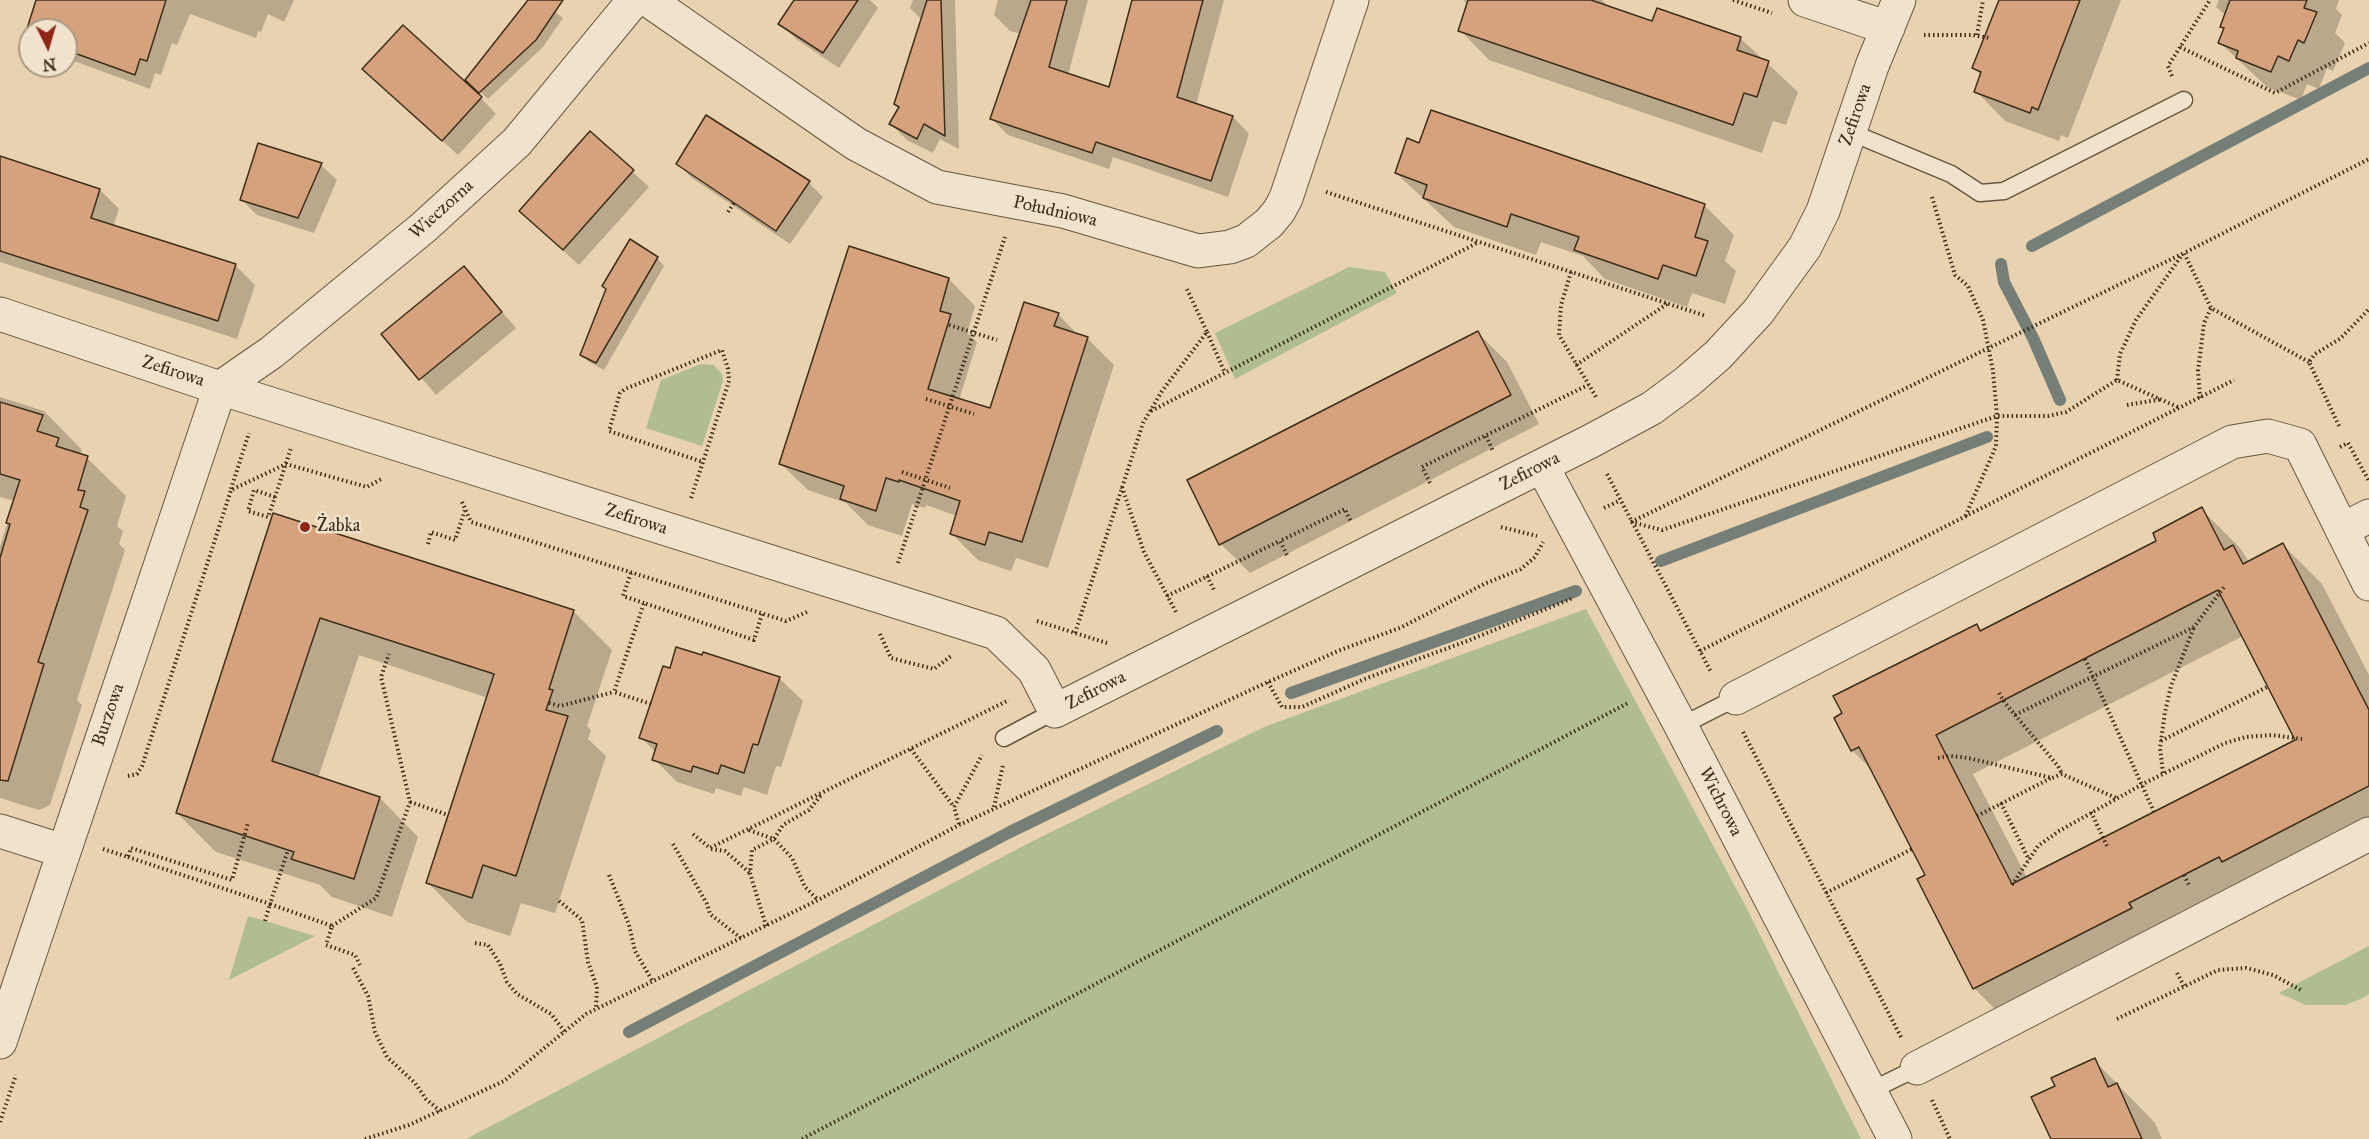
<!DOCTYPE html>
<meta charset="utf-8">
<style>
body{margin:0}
#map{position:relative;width:2369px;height:1139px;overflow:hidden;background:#e8d2b0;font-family:"IM FELL Great Primer",serif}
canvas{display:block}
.north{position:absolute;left:18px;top:18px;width:60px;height:60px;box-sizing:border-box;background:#f0e2cc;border:2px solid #a89a84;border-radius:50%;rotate:175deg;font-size:16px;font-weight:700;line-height:24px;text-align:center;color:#3d2e19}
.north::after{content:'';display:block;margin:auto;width:21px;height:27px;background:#8f2418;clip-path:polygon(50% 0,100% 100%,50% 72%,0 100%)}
</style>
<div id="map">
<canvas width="2369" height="1139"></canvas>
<div class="north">N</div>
</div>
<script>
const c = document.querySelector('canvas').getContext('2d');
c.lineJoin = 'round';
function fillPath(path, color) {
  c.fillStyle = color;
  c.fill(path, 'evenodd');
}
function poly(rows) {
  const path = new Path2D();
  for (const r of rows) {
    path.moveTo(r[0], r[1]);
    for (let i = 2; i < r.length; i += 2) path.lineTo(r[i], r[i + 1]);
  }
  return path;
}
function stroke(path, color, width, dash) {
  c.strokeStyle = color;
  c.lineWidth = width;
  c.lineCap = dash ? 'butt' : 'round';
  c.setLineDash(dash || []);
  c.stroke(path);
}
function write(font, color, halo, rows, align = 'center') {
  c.font = font + ' "IM FELL Great Primer",serif';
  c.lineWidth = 5;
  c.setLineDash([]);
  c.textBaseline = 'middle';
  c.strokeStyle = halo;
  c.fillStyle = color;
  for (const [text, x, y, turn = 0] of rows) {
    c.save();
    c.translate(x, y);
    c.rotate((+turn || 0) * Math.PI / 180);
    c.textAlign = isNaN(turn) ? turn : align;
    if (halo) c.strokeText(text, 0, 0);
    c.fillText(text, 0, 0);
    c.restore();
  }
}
fillPath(poly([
 [1349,267,1385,272,1397,293,1235,379,1215,333],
 [701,364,714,365,722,374,723,381,702,446,646,428,661,380],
 [1586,609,1746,907,1861,1139,466,1139,1029,843,1264,727],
 [248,916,265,921,315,936,229,980],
 [2369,946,2369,994,2363,998,2345,1005,2306,1005,2279,993]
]), '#b0bd90');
fillPath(poly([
 [39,0,294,0,284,22,268,14,261,32,258,31,256,38,190,14,177,45,172,43,161,75,155,73,150,89,66,58,66,30,30,30,30,38,27,34],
 [530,0,540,0,563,18,543,47,488,99,467,79],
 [796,0,870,0,878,8,839,68,796,39,780,23],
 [913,0,955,0,959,149,940,139,933,153,907,140,891,124,900,108,895,104,922,20,910,8],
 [998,0,1088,0,1068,75,1110,89,1134,0,1224,0,1196,105,1233,117,1249,134,1228,197,1113,157,1109,169,1008,135,992,119,1021,34,1010,31,994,15],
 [1463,0,1602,0,1610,8,1653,23,1740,38,1798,92,1786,125,1773,121,1762,153,1489,60,1460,30,1468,5],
 [2000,0,2121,0,2068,138,2061,135,2059,141,2005,121,1976,91,1982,76,1974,68],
 [2219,0,2339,0,2336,9,2342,15,2335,33,2345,43,2333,71,2327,68,2319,89,2307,84,2301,100,2267,87,2219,42,2225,29,2222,26,2226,16,2216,7],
 [380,84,481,98,496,114,458,155],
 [1432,112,1705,206,1734,235,1725,261,1736,271,1725,304,1692,293,1687,307,1605,279,1583,256,1541,242,1536,255,1454,227,1396,173,1420,145],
 [590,133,649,187,579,265,536,226],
 [0,158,100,190,119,209,113,227,236,266,255,285,237,339,0,262],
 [678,164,809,183,823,197,790,244,692,178],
 [321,165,337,180,314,233,257,215,241,199],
 [657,258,664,266,604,370,589,362,581,355],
 [464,268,516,328,436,395,384,334],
 [949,279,975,306,967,333,977,342,959,400,991,410,1058,314,1079,336,1087,338,1114,365,1048,568,1016,558,1011,571,978,560,951,533,957,516,926,505,925,508,912,504,902,536,868,525,846,503,808,490,781,464],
 [1478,333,1507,362,1539,424,1250,573,1221,544],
 [0,397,44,411,82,450,80,455,87,458,126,496,117,526,123,531,119,544,125,550,77,700,82,705,50,805,39,810,0,798,0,547,14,501,0,497],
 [2201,509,2240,548,2249,562,2283,545,2322,584,2369,675,2369,844,2013,1027,1975,989,1919,880,1927,876,1874,772,1852,750,1977,626,1982,632,2158,541],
 [2243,636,2297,740,2027,878,1973,774],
 [274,515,574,612,612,650,587,726,591,730,588,739,606,756,555,913,521,903,510,936,467,922,428,883,488,698,359,655,318,778,380,798,418,837,392,917,332,897,320,885,216,852,177,813],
 [704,654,780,679,803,701,781,767,776,766,767,795,744,787,741,796,716,788,714,794,677,782,654,759,656,752,641,738,671,670,703,657],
 [2094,1060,2155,1123,2162,1139,2052,1139,2057,1087]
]), '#0003');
stroke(poly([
 [2032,246,2369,68],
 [2001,264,2004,282,2033,338,2060,400],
 [1661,561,1987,437],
 [1291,693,1576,591],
 [629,1032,1010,832,1217,731]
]), '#757f77', 12);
const building = poly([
 [36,0,166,0,147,61,140,59,135,75,66,50,66,30,30,30,30,37,25,35,36,0],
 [528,0,563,0,536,40,479,93,465,80,528,0],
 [794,0,858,0,823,53,778,24,794,0],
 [927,0,941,0,945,136,924,124,917,139,889,124,899,107,894,104,927,0],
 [1031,0,1067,0,1049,67,1109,87,1132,0,1203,0,1177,97,1233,116,1211,181,1096,142,1092,153,990,119,1031,0],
 [1468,0,1591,0,1652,21,1657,8,1741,37,1737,50,1769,61,1757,97,1744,93,1733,125,1458,31,1468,0],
 [1999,0,2080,0,2038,110,2032,107,2030,113,1974,92,1981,72,1972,68,1999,0],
 [2230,0,2307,0,2304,8,2317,12,2304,43,2298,40,2289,61,2278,56,2271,72,2236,58,2238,51,2218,43,2224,28,2220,27,2230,0],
 [403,25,482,97,442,141,362,69,403,25],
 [1431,110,1705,204,1695,237,1708,241,1696,276,1663,265,1658,279,1574,250,1579,237,1511,214,1507,227,1423,198,1427,185,1395,173,1407,138,1419,143,1431,110],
 [706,115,810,181,776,231,676,164,706,115],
 [590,131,634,170,563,250,519,211,590,131],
 [258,143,322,163,298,218,240,200,258,143],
 [0,156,100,189,91,218,236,264,218,321,0,251,0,156],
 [630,239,658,257,596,363,580,355,606,289,602,286,630,239],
 [849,246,949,278,940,311,951,314,928,389,990,408,1024,302,1059,313,1054,326,1088,337,1022,542,989,532,985,545,950,534,960,501,899,480,899,482,886,478,876,511,840,499,844,486,779,464,849,246],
 [464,266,502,312,419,380,381,334,464,266],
 [1478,331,1511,395,1219,545,1187,480,1478,331],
 [0,402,43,415,37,431,59,438,56,446,88,456,78,490,85,491,80,507,88,510,38,662,44,664,8,781,0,780,0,558,10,524,6,523,20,480,0,474,0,402],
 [2202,507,2224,550,2233,545,2243,564,2283,543,2369,710,2369,786,2222,862,2219,857,2129,903,2132,908,1973,989,1917,879,1925,875,1859,747,1851,751,1834,718,1842,713,1833,696,1977,624,1980,631,2072,584,2156,541,2153,533,2202,507],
 [2218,590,2295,740,2012,884,1936,735,2218,590],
 [273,513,574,610,549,689,553,690,546,710,568,716,516,876,483,865,472,898,426,883,494,674,320,618,272,761,380,797,354,879,291,859,294,852,176,813,273,513],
 [676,647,702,655,703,652,780,677,758,745,753,744,744,773,721,765,718,774,693,766,691,772,652,760,657,744,639,738,663,666,670,668,676,647],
 [2095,1058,2108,1087,2117,1083,2142,1139,2051,1139,2031,1097,2055,1086,2051,1078,2095,1058]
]);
fillPath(building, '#d5a27d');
stroke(building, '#3d2e19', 1.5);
const lane = poly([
 [1850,132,1951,174,1980,193,2004,191,2184,100],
 [1681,726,1736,698],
 [1004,738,1055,711],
 [1870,1091,1917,1068]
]);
const street = poly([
 [648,0,856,144,937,187,1063,211,1198,251,1230,247,1246,241,1269,223,1279,211,1286,198,1352,0],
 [1805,0,1888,28],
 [0,314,220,388,996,633,1034,670,1055,711,1591,441,1652,408,1687,382,1718,355,1758,312,1805,247,1823,211,1872,66,1899,0],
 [220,388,272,352,424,227,517,142,634,0],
 [1542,466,1681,726,1895,1139],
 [2342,530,2369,516],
 [1736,698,2232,442,2268,436,2300,445,2369,584],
 [0,831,63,851],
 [0,1042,220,388],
 [1917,1068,2369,834]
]);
stroke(lane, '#68573f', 19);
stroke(street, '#68573f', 35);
stroke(poly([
 [1733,0,1772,13],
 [1924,35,1973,35,1989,38],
 [1977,35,1983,0],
 [2180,47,2275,93,2369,43],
 [2172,76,2168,66,2210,0],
 [1326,192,1706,316],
 [1932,197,1955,275,1968,286,1983,320,1993,371,1997,416,1996,446,1965,517],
 [728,212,734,203],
 [1571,272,1561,305,1559,335,1596,397],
 [949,325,997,340],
 [1207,332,1225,373],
 [2309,362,2211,308,2184,253,2369,159],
 [1576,365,1667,304],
 [2117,380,2120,354,2136,320,2182,255],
 [2200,398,2198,371,2204,323,2211,308],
 [926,399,974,414],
 [2127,405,2162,399],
 [1151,411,1477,243],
 [2339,426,2309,362,2315,354,2341,338,2369,309],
 [1486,436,1493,451],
 [2340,447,2348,443,2369,481],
 [902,472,950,488],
 [1607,474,1711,672],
 [1430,483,1422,467,1588,385],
 [1122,487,1144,552,1176,612],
 [231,489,249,433],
 [275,497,254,490,248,511,268,517,275,497,291,448],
 [691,498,703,462,729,381,728,369,722,350,625,389,620,393,609,431,703,462],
 [462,502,471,522,786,621,807,612],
 [1604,508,1619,501],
 [1631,522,2184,253],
 [1631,522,1662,530,1997,416,2048,416,2066,412,2117,380,2180,408],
 [1501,527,1537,536],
 [428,544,431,532,455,540,465,510],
 [1287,555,1280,541,1345,509,1351,522],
 [898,563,1005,237],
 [631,573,623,596,644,603],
 [1207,576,1215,592],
 [1167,596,1280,541],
 [1037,621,1107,643],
 [1075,633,1143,423,1162,391,1207,332,1186,287],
 [880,634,891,658,934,669,951,656],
 [1700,651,2234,380],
 [2085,659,2154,812],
 [1268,682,1282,707,1302,707,1367,678,1467,641,1573,598],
 [1999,693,2005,703,2058,766,2062,774],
 [549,703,560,706,614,692],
 [651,704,614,692,644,603,754,640,762,614],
 [2015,715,2194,627,2224,587],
 [1743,732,1901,1037],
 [2161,741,2267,687],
 [911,749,954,807],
 [1938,758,1951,756,1968,758,2052,778,2062,774,2116,798],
 [2163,773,2160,748,2165,712,2171,686,2194,627],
 [128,776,137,774,142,766,231,490,286,464,367,487,383,478],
 [410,802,448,815],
 [2001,803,2029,860],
 [994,807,1003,765],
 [2091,812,2107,846],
 [1977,816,2051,778],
 [959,824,954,807,982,755],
 [749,830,774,839,792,858,805,887,818,900],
 [693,834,710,848,1009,700],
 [673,844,707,904,710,914,741,938],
 [103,849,128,857,131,848,232,880,248,823],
 [711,849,725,851,750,873],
 [128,857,270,904,288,850],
 [609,875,629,925,635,951,653,982],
 [2184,875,2189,885],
 [2012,885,2038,846,2059,831,2141,785,2225,743,2246,737,2272,735,2302,739],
 [1826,893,1912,849],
 [559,901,582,920,588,962,597,987,596,1009],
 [265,921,270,904,332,926,326,945,355,955,360,965],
 [332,926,376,898,410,802,381,677,389,654],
 [766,926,750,873,752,850,774,839,783,825,809,810,822,794],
 [475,943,488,945,500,964,507,982,517,994,551,1014,565,1032],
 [353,968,368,996,375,1032,387,1057,415,1083,426,1099,440,1111],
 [2177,973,2184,986],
 [2117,1019,2218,970,2246,968,2273,975,2301,990],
 [1932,1100,1950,1139],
 [0,1122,16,1075],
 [365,1139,409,1125,504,1081,586,1014,818,900,959,825,1268,682,1338,651,1402,627,1484,584,1521,569,1535,557,1543,542],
 [802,1139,1628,703]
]), '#3d2e19', 4, [1.5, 3]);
stroke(lane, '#f0e2cc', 16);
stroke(street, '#f0e2cc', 33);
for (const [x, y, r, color] of [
 [305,527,6,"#8f2418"]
]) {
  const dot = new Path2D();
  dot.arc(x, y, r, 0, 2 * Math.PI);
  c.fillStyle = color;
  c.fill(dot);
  stroke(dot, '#f0e2cc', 2);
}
write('18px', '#3d2e19', '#f0e2cc', [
 ["Zefirowa",1856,115,-71],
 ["Wieczorna",442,210,-42],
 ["Południowa",1055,212,13],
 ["Zefirowa",173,372,18],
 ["Zefirowa",1530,472,-27],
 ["Zefirowa",636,520,18],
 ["Zefirowa",1096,691,-27],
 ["Burzowa",109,715,-71],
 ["Wichrowa",1720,802,63]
]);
write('18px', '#3d2e19', '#f0e2cc', [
 ["Żabka",317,527]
], 'left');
</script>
